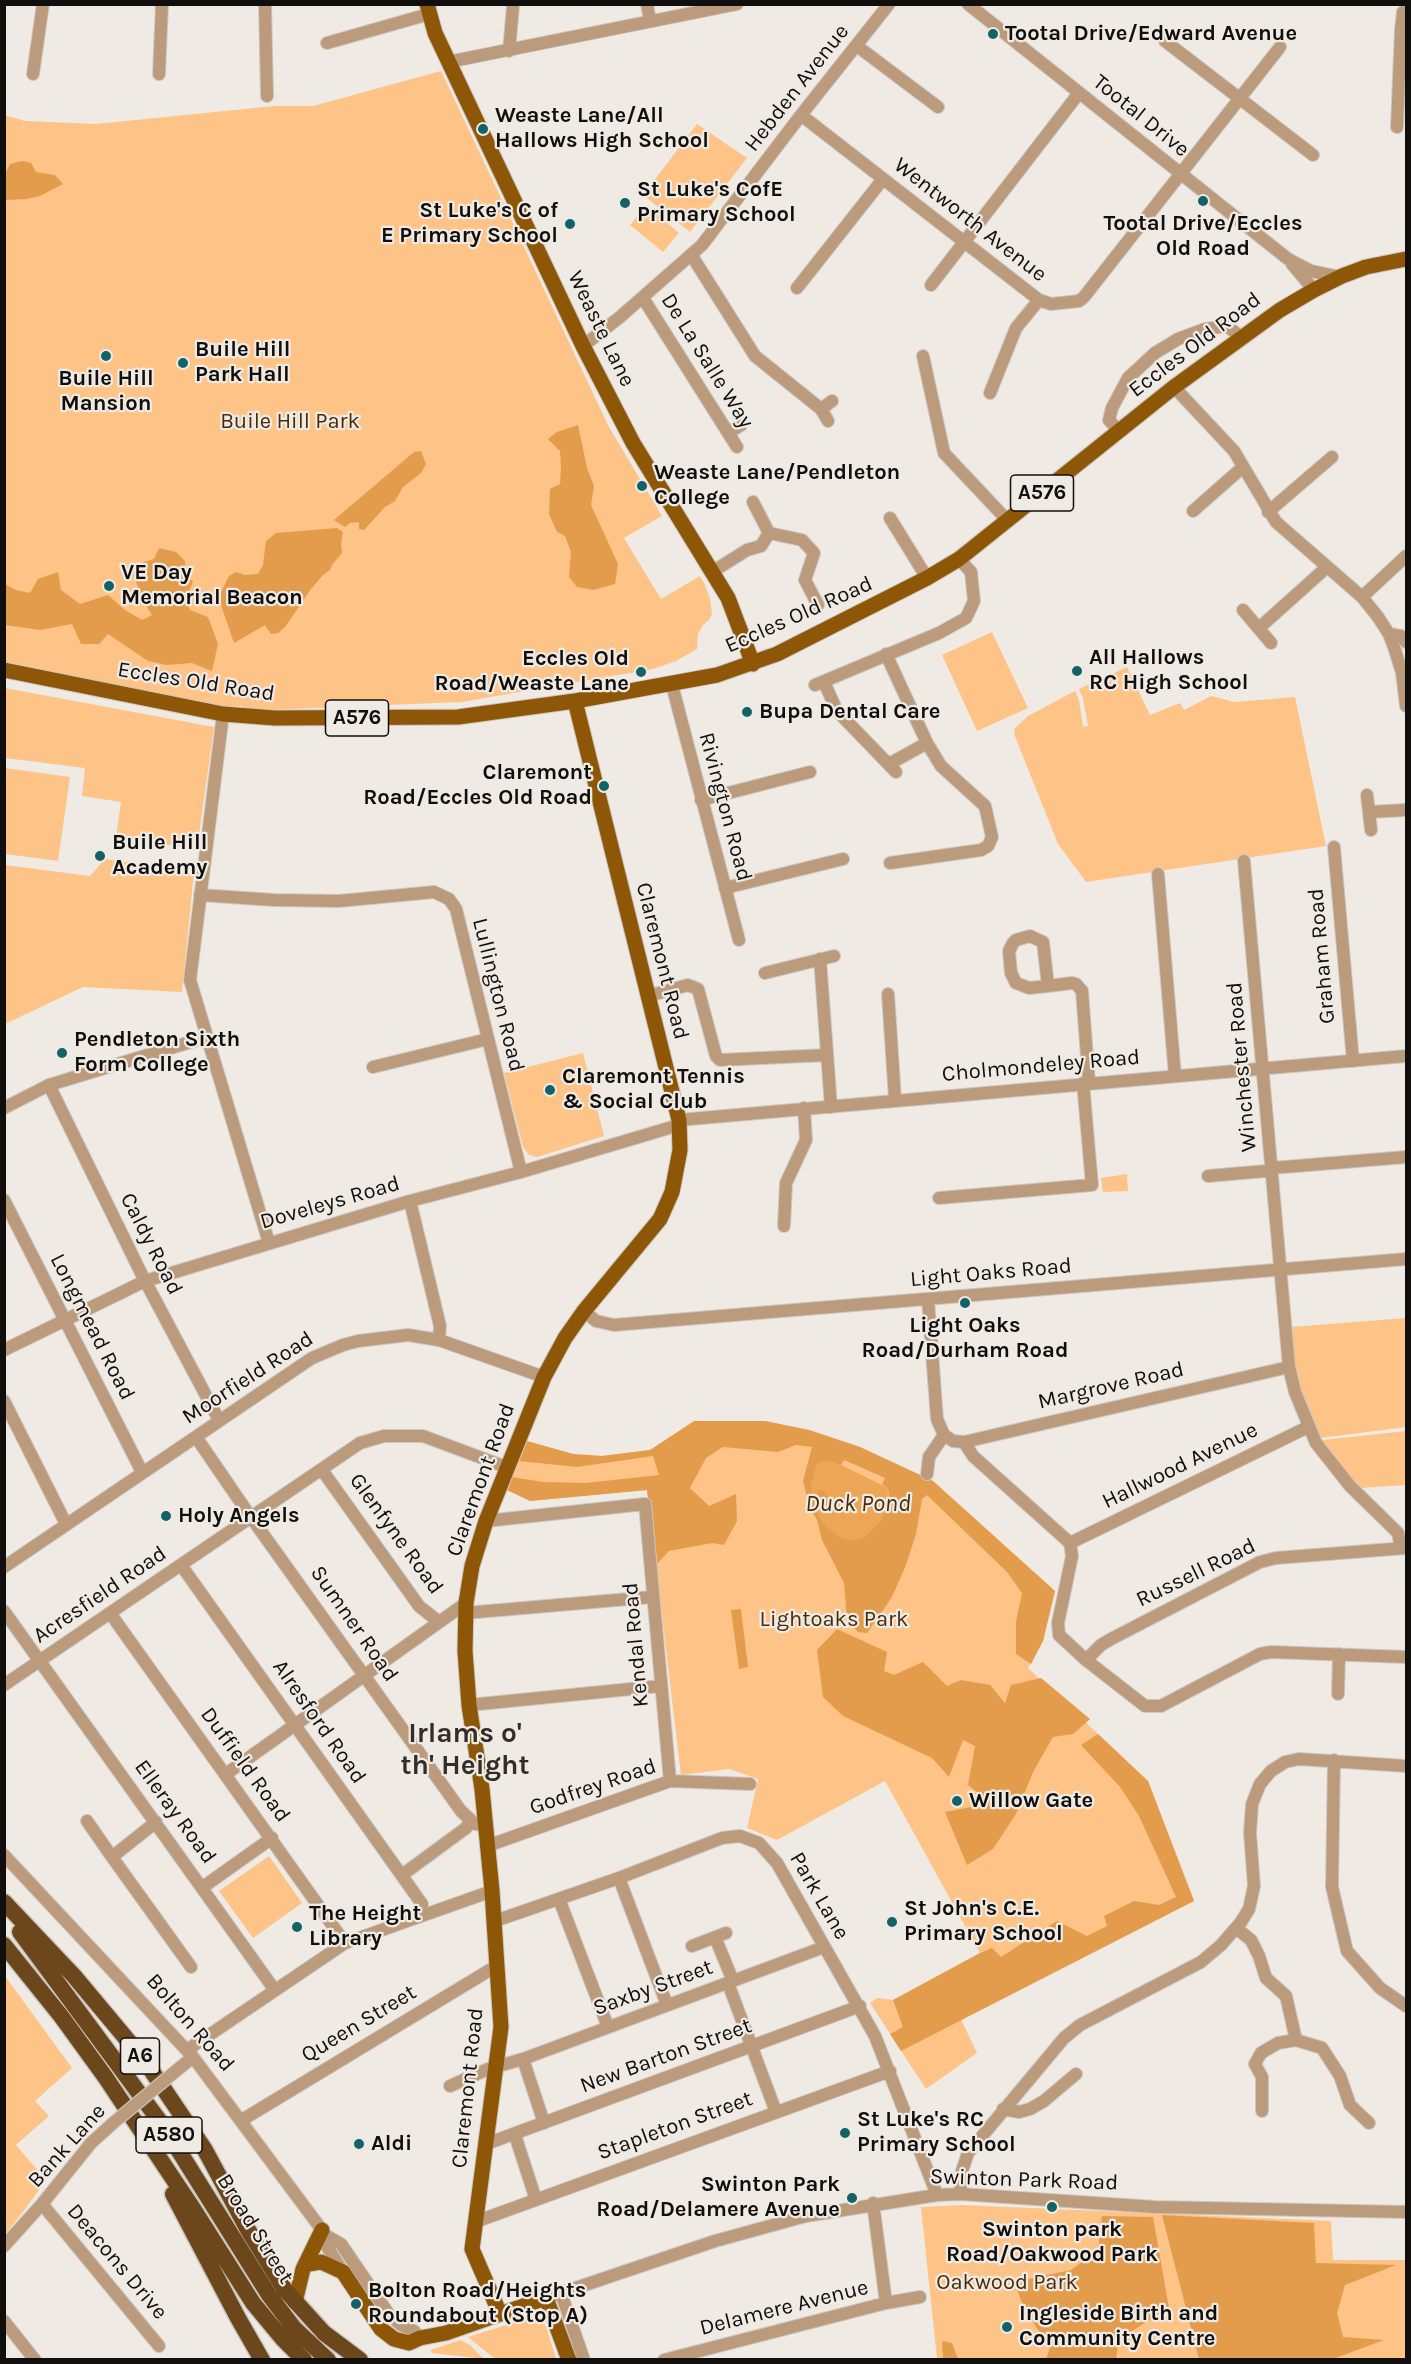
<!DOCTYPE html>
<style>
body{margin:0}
#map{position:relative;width:1411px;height:2364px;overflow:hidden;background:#f0eae4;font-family:Karla,sans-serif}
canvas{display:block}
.frame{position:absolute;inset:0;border:6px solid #100f0d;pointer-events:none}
</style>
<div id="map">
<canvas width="1411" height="2364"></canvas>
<div class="frame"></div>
</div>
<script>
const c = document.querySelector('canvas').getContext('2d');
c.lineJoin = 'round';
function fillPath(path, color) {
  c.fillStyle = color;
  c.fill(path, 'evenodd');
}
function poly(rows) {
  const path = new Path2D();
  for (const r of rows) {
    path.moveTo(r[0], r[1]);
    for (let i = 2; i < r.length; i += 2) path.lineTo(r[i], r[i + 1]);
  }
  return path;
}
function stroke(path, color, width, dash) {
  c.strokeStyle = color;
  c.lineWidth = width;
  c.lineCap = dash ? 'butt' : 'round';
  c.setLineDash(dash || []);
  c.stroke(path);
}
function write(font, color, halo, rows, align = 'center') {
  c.font = font + ' Karla,sans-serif';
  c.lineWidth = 4.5;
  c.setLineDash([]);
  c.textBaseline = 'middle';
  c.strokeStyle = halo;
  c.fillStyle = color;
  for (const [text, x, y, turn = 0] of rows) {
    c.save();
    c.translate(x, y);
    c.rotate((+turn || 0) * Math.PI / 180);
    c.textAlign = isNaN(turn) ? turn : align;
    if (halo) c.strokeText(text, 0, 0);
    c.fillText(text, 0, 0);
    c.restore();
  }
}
fillPath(poly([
 [441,71,609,427,662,516,624,538,661,599,700,576,705,585,710,599,712,614,709,620,703,625,698,634,697,649,676,661,653,669,462,702,263,710,251,710,242,706,220,707,5,664,4,115,25,121,96,124,275,106,313,106],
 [697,124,747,158,690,232,643,195],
 [646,205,679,233,663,252,630,225],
 [992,632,1028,708,977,731,942,655],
 [1127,667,1150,715,1180,703,1184,710,1211,696,1234,702,1295,697,1326,846,1086,882,1058,844,1014,734,1015,728,1028,716,1075,691,1079,700,1083,727,1088,726,1083,698,1079,689],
 [5,688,214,727,197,849,116,837,121,802,82,796,85,768,5,758],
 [5,768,70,777,58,861,5,854],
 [105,859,194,872,182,992,83,987,5,1024,5,865,90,876],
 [583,1053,604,1136,537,1157,529,1155,523,1147,504,1073],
 [1127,1174,1128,1191,1103,1192,1101,1178],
 [1406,1318,1406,1427,1321,1438,1295,1379,1291,1327],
 [765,1421,809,1430,860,1447,933,1481,1055,1591,1043,1641,1028,1668,1148,1781,1194,1901,961,2019,977,2053,926,2089,870,2003,877,1998,893,2000,980,1953,885,1781,777,1840,747,1828,758,1779,729,1769,681,1775,647,1490,530,1501,507,1490,527,1441,573,1454,602,1456,649,1450],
 [1406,1431,1406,1485,1360,1488,1328,1451,1322,1440],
 [269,1856,302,1903,253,1938,219,1891],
 [5,1976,72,2068,35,2101,49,2116,16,2145,46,2180,26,2208,5,2234],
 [962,2205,1331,2221,1333,2260,1406,2260,1406,2359,937,2359,921,2207],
 [532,2317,540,2320,546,2326,556,2359,495,2359,468,2337],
 [460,2340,470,2345,484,2359,431,2353,431,2350]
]), '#fec386');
fillPath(poly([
 [22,161,31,163,36,172,55,175,63,184,40,196,27,199,5,200,5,174,10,164],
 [578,425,587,468,594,486,591,505,618,564,615,584,593,590,577,587,569,577,571,552,565,536,557,532,549,514,550,489,560,484,561,467,560,451,548,439,557,432],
 [421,451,426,464,421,473,403,487,395,501,385,507,364,530,359,529,359,522,350,523,345,527,334,520,414,452],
 [337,528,343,532,341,544,342,553,332,565,330,570,323,575,311,589,285,627,278,633,271,634,265,625,234,643,221,605,221,592,229,576,236,572,245,575,258,574,263,565,266,541,276,533],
 [159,548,176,552,185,561,185,576,193,581,186,601,190,610,208,617,218,644,212,671,192,663,167,665,148,661,108,634,99,644,81,644,72,624,40,630,5,625,5,584,16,590,30,593,38,579,58,572,61,590,80,604,108,595,125,610,142,620,152,615,143,601,130,566,154,559],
 [694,1421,765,1421,809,1430,860,1447,933,1481,1055,1591,1043,1641,1031,1664,1016,1654,1016,1622,1022,1593,1007,1572,927,1495,922,1499,916,1534,906,1565,892,1597,867,1633,858,1632,847,1620,844,1583,822,1540,817,1520,809,1506,803,1481,812,1447,796,1445,778,1452,723,1447,706,1458,690,1488,709,1506,736,1494,737,1521,724,1545,712,1543,669,1551,656,1565,647,1490,530,1501,507,1490,512,1477,543,1482,586,1483,659,1475,653,1456,577,1467,519,1461,527,1441,573,1454,602,1456,650,1450],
 [844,1460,885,1478,882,1484,887,1488,889,1493,881,1521,823,1523,816,1506,811,1486,817,1465,822,1461,841,1465],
 [816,1490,823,1490,829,1497,831,1502,825,1507,819,1504],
 [741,1609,748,1667,739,1669,731,1610],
 [837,1629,887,1652,884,1671,894,1675,923,1662,947,1686,961,1680,990,1685,1005,1703,1011,1685,1041,1678,1090,1719,1073,1734,1053,1737,1033,1772,1016,1814,993,1849,967,1865,945,1812,981,1805,983,1797,968,1785,975,1746,963,1740,949,1777,932,1758,843,1716,823,1697,817,1650],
 [1098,1734,1148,1781,1194,1901,901,2051,890,2034,903,2027,893,2000,980,1953,992,1948,1001,1957,1057,1921,1087,1936,1107,1926,1104,1916,1134,1901,1159,1905,1176,1897,1139,1816,1120,1787,1081,1745],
 [1162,2215,1314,2223,1316,2263,1396,2265,1345,2285,1337,2313,1343,2337,1384,2340,1333,2359,1199,2359],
 [1102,2216,1153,2217,1169,2308,1119,2339,1116,2359,1046,2359,1050,2348,1024,2308,1014,2282,1071,2270,1098,2250],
 [942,2341,952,2343,958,2359,943,2359]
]), '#e39c4b');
fillPath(poly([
 [822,1461,841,1465,888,1488,887,1504,881,1521,865,1537,853,1541,841,1538,827,1528,823,1523,816,1506,811,1486,817,1465],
 [816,1490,823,1490,829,1497,831,1502,825,1507,819,1504]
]), '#eda655');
const minor = poly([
 [265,4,267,96],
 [647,4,650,21],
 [968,4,1288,259,1311,271,1340,277],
 [1165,41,1313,155],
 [327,43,429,14],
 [857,46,938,107],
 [509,51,513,6],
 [448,62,737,4],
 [33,74,43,4],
 [159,74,162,4],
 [801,115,1039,300,1051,304,1079,301,1084,297,1280,47],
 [1397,127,1401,29,1403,12],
 [692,256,755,356,821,409,828,421],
 [1292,264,1314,290],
 [931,285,1079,93],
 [797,288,883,179],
 [643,298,737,447],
 [583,346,620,317,702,245,801,115,889,4],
 [923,356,944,453,1008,521],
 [1174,387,1234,451,1276,522,1362,597,1378,617,1389,634,1395,650,1402,673,1406,706],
 [990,393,1016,328,1039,300],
 [821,409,832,401],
 [1119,431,1109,420,1112,408,1128,378,1155,353,1178,339,1205,329,1227,326,1242,338],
 [728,433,741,425],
 [1193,511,1243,467],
 [1268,512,1332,457],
 [890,518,927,578],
 [769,533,802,540,814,553,805,580,818,605],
 [712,572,747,550,761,546,769,533,753,502],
 [1362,597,1406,556],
 [1243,610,1271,643],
 [1259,628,1327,567],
 [1389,634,1401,636,1406,642],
 [886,654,927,743,941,766,985,806,992,837,988,846,981,850,890,863],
 [824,682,837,711,896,772],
 [672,685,739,940],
 [815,685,939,633,966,618,974,601,971,572,959,559],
 [223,714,190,980,269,1243],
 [889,764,927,743],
 [1367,795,1371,830],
 [701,800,810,772],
 [1369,812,1406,810],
 [1334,847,1353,1061],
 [1244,861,1289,1367,1295,1392,1316,1443,1350,1486,1398,1533,1401,1548],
 [1158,874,1175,1076],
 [725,888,843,859],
 [200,895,274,900,339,901,434,892,449,899,456,909,521,1172],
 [820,959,831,1107],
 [765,973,834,956],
 [1048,986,1043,942,1030,936,1016,940,1013,943,1009,951,1011,973,1016,983,1029,988,1048,986,1072,983,1076,984,1082,991,1089,1083],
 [888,994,895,1099],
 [648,996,688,985,698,989,716,1056,720,1060,827,1055],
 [373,1067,488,1039],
 [49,1085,142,1275,219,1420],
 [4,1108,49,1085,207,1037],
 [679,1120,1406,1056],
 [1208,1176,1266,1171,1272,1168,1406,1157],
 [939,1198,1092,1185,1083,1083],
 [4,1200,142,1472],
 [410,1201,440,1326,439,1340],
 [784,1226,786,1183,806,1140,804,1108],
 [584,1311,596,1321,614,1325,1406,1259],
 [4,1350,145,1281,410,1201,521,1172,679,1125],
 [4,1401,66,1524],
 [944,1435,953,1441,964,1442,1289,1367],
 [196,1437,248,1513,461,1811,475,1824,485,1825],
 [964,1442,973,1456,1070,1543,1072,1556,1058,1623,1059,1635,1086,1660,1145,1706,1161,1706,1260,1654,1271,1652,1406,1657],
 [322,1470,419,1606,439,1622],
 [927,1474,929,1457,944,1435,937,1419,928,1299],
 [486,1521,645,1504,670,1781],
 [1070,1543,1308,1427],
 [181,1565,422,1904],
 [4,1567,312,1358,343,1345,358,1341,408,1335,439,1340,544,1377],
 [4,1611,274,1989],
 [110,1613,345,1943],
 [465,1613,652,1597],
 [1086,1660,1101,1645,1111,1639,1260,1562,1276,1558,1406,1548],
 [4,1685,360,1443,384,1436,423,1436,506,1467],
 [1338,1694,1339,1654],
 [469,1705,661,1686],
 [1334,1760,1332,1887,1347,1951,1380,1988,1406,2006],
 [226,1774,466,1603],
 [87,1821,112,1857],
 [156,1822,112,1857,191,1967],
 [487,1846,670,1781,750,1784],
 [4,1855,193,2057,322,2230,325,2235,326,2245,343,2272],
 [402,1875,466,1828,470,1821],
 [619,1878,667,2005],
 [203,1887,272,1838],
 [559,1899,608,2027],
 [495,1921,619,1878,722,1838,740,1836,759,1843,777,1863,875,2036,937,2195],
 [1236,1928,1251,1940,1259,1956,1266,1978,1286,1996,1296,2040,1322,2048,1340,2076,1350,2105,1369,2123],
 [715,1937,733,1981],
 [692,1946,726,1933],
 [728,1983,776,2112],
 [187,2050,345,1943,492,1891],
 [523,2059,544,2123],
 [171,2075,193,2057],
 [450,2086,488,2069,523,2059,824,1947],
 [1003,2109,1019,2112,1030,2109,1044,2101,1076,2074],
 [1262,2111,1262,2077,1255,2064,1261,2053,1278,2043,1296,2040],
 [242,2120,498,1965],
 [515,2135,536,2200],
 [486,2144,860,2006],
 [960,2194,962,2171,968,2153,1064,2038,1080,2025,1201,1962,1221,1945,1241,1922,1249,1909,1254,1886,1250,1833,1252,1804,1260,1784,1271,1771,1285,1762,1299,1759,1406,1766],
 [42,2204,159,2346],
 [475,2222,890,2071],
 [325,2235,341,2244,388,2313,401,2325,414,2331,420,2338],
 [4,2246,42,2204,91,2143,112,2124],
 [561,2293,584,2360],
 [546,2298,715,2241,806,2216,937,2195,960,2194,1155,2207,1406,2212],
 [886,2303,920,2297],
 [4,2321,35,2360],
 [664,2360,886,2303,873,2203]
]);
const major = poly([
 [427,4,435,33,583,346,633,443,728,598,753,664],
 [4,670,223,714,275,718,458,717,575,701,717,675,777,654,927,578,959,559,1174,387,1280,310,1314,290,1342,276,1366,267,1406,259],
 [305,2265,321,2262,343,2272,381,2329,394,2339,409,2343,420,2338,446,2333,546,2298,569,2360],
 [295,2302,303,2269,322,2230],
 [500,2314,472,2249,501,2027,492,1891,482,1789,469,1705,465,1651,466,1603,472,1566,486,1521,544,1377,565,1338,584,1311,660,1219,672,1192,680,1150,679,1120,575,701]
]);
const highway = poly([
 [4,1902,74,1976,145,2061,205,2150,248,2230,285,2290,324,2333,360,2360],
 [20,1932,164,2127,269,2295,294,2328,328,2360],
 [4,1945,61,2016,106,2078,194,2210,253,2303,282,2338,304,2360],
 [173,2194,238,2318,262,2360]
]);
stroke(minor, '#ccc7c2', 14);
stroke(major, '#ccc7c2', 17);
stroke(highway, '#ccc7c2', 19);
stroke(minor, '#bb9b7b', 12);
stroke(major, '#8e5708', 15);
stroke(highway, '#6c471c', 16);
const minorBridge = poly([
 [112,2124,171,2075]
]);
stroke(minorBridge, '#ccc7c2', 14, []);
stroke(minorBridge, '#bb9b7b', 12);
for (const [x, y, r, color] of [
 [993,34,6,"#126266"],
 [483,129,6,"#126266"],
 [1203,201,6,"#126266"],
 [625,203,6,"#126266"],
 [570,224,6,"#126266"],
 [106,356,6,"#126266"],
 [183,363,6,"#126266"],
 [642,486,6,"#126266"],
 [109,586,6,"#126266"],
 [1077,671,6,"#126266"],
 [641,672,6,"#126266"],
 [747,712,6,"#126266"],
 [604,786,6,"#126266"],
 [100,856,6,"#126266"],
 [62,1053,6,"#126266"],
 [550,1090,6,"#126266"],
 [965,1303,6,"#126266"],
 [166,1516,6,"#126266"],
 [957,1801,6,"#126266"],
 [892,1922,6,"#126266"],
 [297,1927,6,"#126266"],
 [845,2133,6,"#126266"],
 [359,2144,6,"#126266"],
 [852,2198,6,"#126266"],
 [1052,2207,6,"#126266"],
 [356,2304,6,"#126266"],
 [1007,2327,6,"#126266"]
]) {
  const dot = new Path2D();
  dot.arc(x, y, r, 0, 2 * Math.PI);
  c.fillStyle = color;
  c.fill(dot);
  stroke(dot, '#f0eae4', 2);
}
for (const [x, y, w] of [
 [1042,493,63],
 [357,718,63],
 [140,2056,39],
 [169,2135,66]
]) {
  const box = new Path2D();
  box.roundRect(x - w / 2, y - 18, w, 36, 4.5);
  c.fillStyle = '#f0eae4';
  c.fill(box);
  stroke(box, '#100f0d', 1.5);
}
write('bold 21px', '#100f0d', null, [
 ["A576",1042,493],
 ["A576",357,718],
 ["A6",140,2056],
 ["A580",169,2135]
]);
write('bold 22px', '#100f0d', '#f0eae4', [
 ["Tootal Drive/Edward Avenue",1005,34],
 ["Weaste Lane/All",495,116],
 ["Hallows High School",495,141],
 ["St Luke's CofE",637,190],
 ["Primary School",637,215],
 ["St Luke's C of",558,211,"right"],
 ["E Primary School",558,236,"right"],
 ["Tootal Drive/Eccles",1203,224,"center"],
 ["Old Road",1203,249,"center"],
 ["Buile Hill",195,350],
 ["Park Hall",195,375],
 ["Buile Hill",106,379,"center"],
 ["Mansion",106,404,"center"],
 ["Weaste Lane/Pendleton",654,473],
 ["College",654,498],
 ["VE Day",121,573],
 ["Memorial Beacon",121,598],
 ["All Hallows",1089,658],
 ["RC High School",1089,683],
 ["Eccles Old",629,659,"right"],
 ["Road/Weaste Lane",629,684,"right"],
 ["Bupa Dental Care",759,712],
 ["Claremont",592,773,"right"],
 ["Road/Eccles Old Road",592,798,"right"],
 ["Buile Hill",112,843],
 ["Academy",112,868],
 ["Pendleton Sixth",74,1040],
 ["Form College",74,1065],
 ["Claremont Tennis",562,1077],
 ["& Social Club",562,1102],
 ["Light Oaks",965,1326,"center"],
 ["Road/Durham Road",965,1351,"center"],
 ["Holy Angels",178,1516],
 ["Willow Gate",969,1801],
 ["St John's C.E.",904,1909],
 ["Primary School",904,1934],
 ["The Height",309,1914],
 ["Library",309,1939],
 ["St Luke's RC",857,2120],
 ["Primary School",857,2145],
 ["Aldi",371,2144],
 ["Swinton Park",840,2185,"right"],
 ["Road/Delamere Avenue",840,2210,"right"],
 ["Swinton park",1052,2230,"center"],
 ["Road/Oakwood Park",1052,2255,"center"],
 ["Bolton Road/Heights",368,2291],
 ["Roundabout (Stop A)",368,2316],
 ["Ingleside Birth and",1019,2314],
 ["Community Centre",1019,2339]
], 'left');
write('22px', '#100f0d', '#f0eae4', [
 ["Hebden Avenue",797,88,-52],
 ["Tootal Drive",1141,116,39],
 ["Wentworth Avenue",970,220,38],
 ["Weaste Lane",601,329,64],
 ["Eccles Old Road",1195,345,-37],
 ["De La Salle Way",707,361,58],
 ["Eccles Old Road",799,615,-24],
 ["Eccles Old Road",196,682,9],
 ["Rivington Road",725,807,75],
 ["Graham Road",1322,956,-95],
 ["Claremont Road",662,961,76],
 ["Lullington Road",498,995,76],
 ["Cholmondeley Road",1041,1066,-5],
 ["Winchester Road",1242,1067,-95],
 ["Doveleys Road",330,1203,-16],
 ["Caldy Road",151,1244,63],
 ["Light Oaks Road",991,1273,-5],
 ["Longmead Road",92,1327,63],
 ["Moorfield Road",248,1378,-33],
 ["Margrove Road",1111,1386,-13],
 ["Hallwood Avenue",1180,1466,-26],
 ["Claremont Road",481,1480,-70],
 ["Glenfyne Road",396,1534,54],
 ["Russell Road",1196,1573,-26],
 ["Acresfield Road",100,1595,-34],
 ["Sumner Road",354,1624,55],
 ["Kendal Road",636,1645,-95],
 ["Alresford Road",319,1722,55],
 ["Duffield Road",245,1765,54],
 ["Godfrey Road",593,1787,-19],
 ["Elleray Road",175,1812,54],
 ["Park Lane",819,1896,60],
 ["Saxby Street",653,1988,-20],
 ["Bolton Road",190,2023,49],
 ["Queen Street",359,2024,-31],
 ["New Barton Street",666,2056,-20],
 ["Claremont Road",468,2088,-84],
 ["Stapleton Street",675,2126,-20],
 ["Bank Lane",67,2146,-48],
 ["Swinton Park Road",1024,2180,2],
 ["Broad Street",255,2229,58],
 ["Deacons Drive",117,2262,50],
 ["Delamere Avenue",784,2308,-14]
]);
write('22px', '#482c08', '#f0eae4', [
 ["Buile Hill Park",290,422],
 ["Lightoaks Park",834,1620],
 ["Oakwood Park",1007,2283]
]);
write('italic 24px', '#492d09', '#f0eae4', [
 ["Duck Pond",858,1504]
]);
write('bold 28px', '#312d28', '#f0eae4', [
 ["Irlams o'",465,1734],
 ["th' Height",465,1766]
]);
</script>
